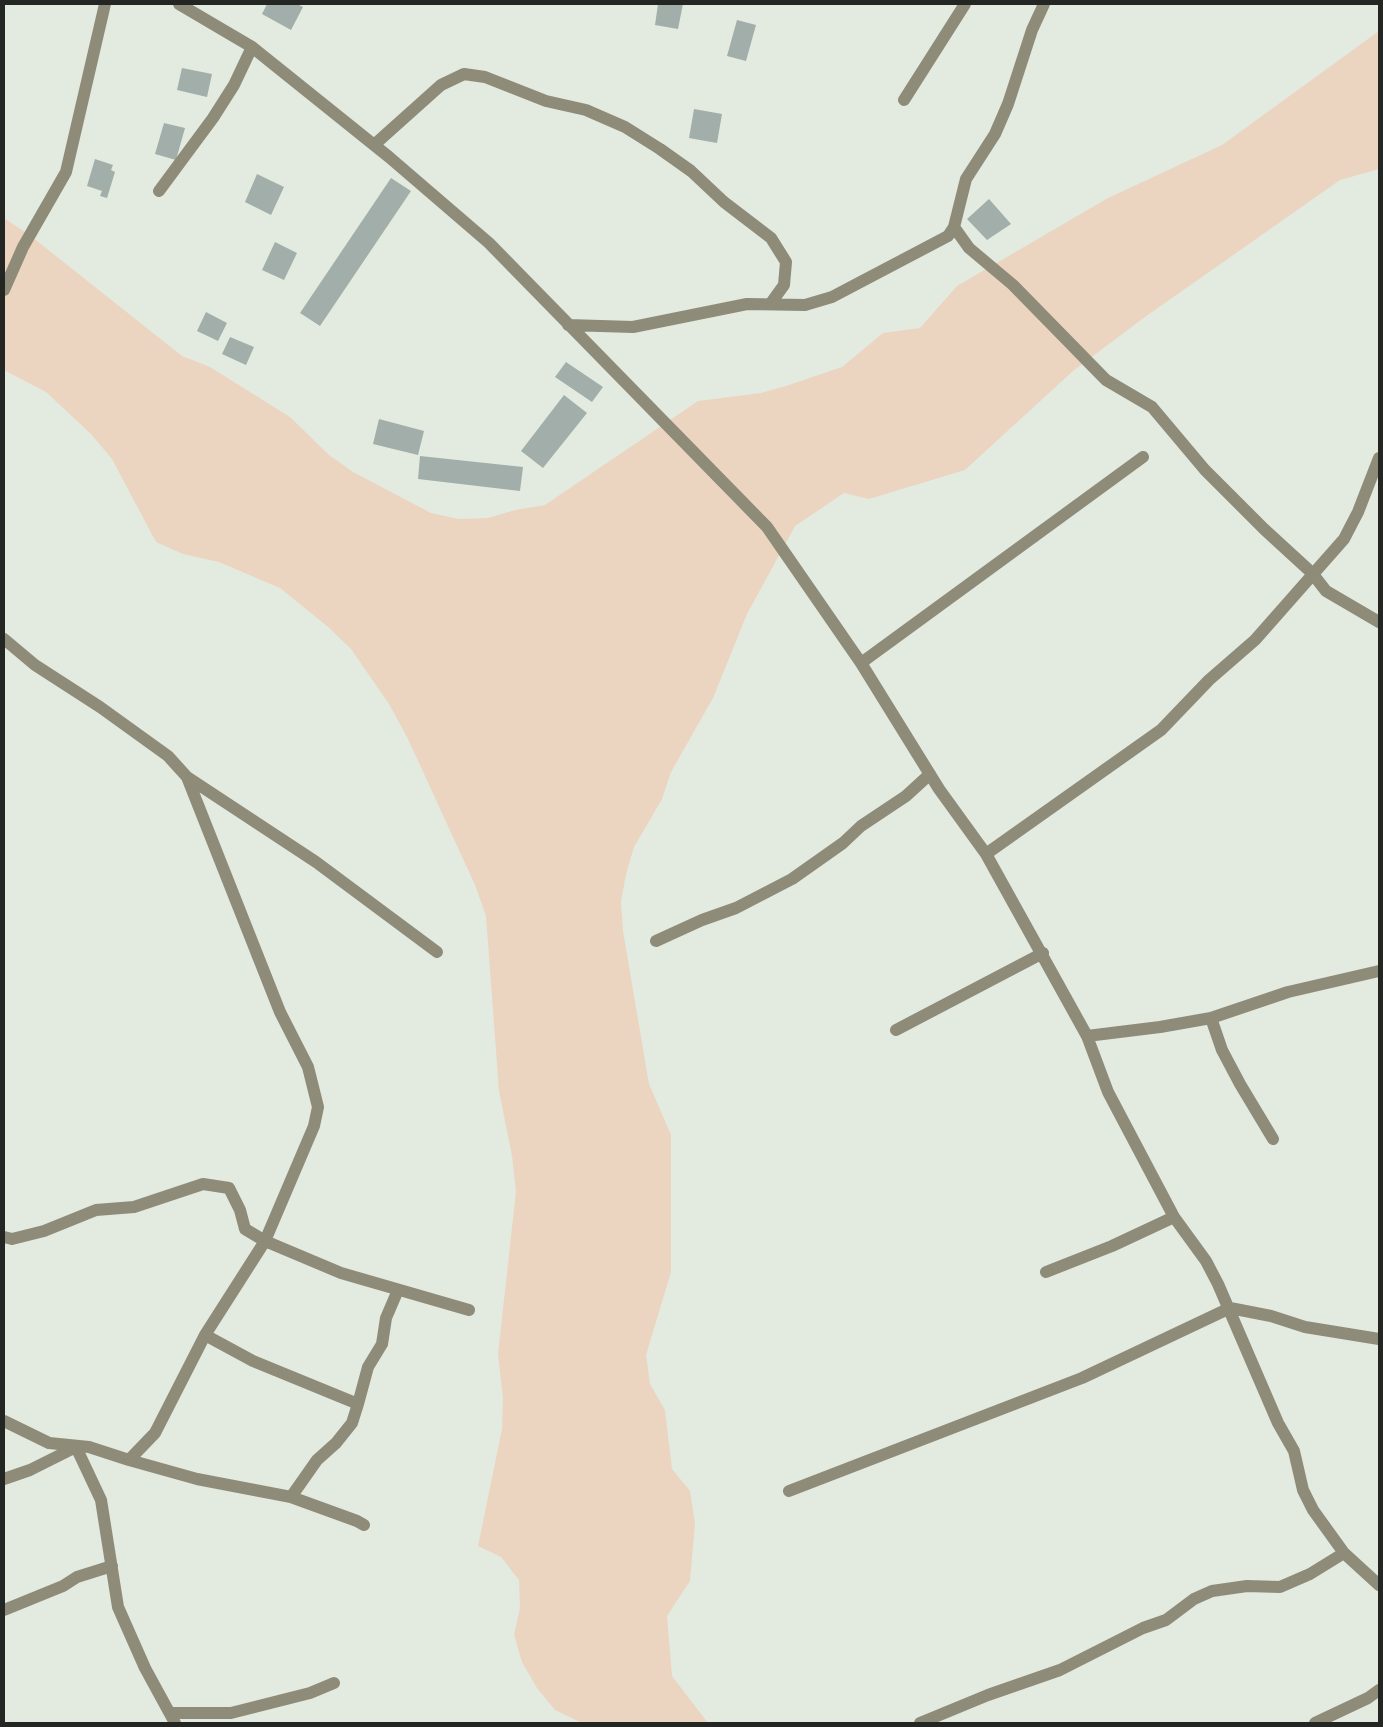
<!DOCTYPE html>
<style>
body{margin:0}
#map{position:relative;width:1383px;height:1727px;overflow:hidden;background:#e3eae0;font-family:Helvetica,sans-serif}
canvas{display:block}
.frame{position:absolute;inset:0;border:5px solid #232622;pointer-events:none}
</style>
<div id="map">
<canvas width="1383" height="1727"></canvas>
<div class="frame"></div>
</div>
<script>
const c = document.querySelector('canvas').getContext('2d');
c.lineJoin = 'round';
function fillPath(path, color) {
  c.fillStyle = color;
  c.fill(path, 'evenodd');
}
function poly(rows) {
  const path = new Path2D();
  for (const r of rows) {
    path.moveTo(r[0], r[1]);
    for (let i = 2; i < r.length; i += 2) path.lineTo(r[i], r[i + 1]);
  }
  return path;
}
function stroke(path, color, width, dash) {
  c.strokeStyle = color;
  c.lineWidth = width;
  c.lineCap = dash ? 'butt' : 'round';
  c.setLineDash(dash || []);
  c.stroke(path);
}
fillPath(poly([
 [1379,31,1379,169,1340,180,1145,317,1073,371,965,470,869,499,844,493,795,526,747,614,713,698,671,772,662,799,634,847,626,874,621,902,623,931,649,1084,671,1135,671,1272,646,1355,650,1384,665,1410,672,1469,690,1491,695,1523,690,1581,667,1616,672,1676,708,1723,582,1723,555,1710,537,1688,522,1662,514,1635,520,1608,519,1580,501,1557,478,1546,502,1429,503,1398,498,1354,516,1191,512,1156,499,1091,486,916,475,885,408,739,389,704,351,649,327,626,280,588,219,562,183,554,156,542,112,459,91,434,46,392,4,370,4,218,32,237,182,356,210,367,290,417,329,455,353,472,431,513,459,519,488,518,515,510,545,505,698,401,761,393,786,386,842,367,883,333,920,328,957,286,1108,198,1222,145]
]), '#ebd5c0');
fillPath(poly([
 [267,4,297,4,303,7,291,30,262,14],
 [658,4,683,4,678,29,655,25],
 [737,20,756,25,746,61,727,56],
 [182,68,212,74,207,97,177,90],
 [694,109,722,114,717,143,689,138],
 [164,123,185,128,176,160,155,154],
 [95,159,113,165,111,170,115,172,107,198,100,196,102,191,87,186],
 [257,174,284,187,271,215,245,202],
 [391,178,411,191,320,326,300,313],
 [989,199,1011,224,987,240,967,219],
 [275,242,297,253,284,280,262,270],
 [206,312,227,323,218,341,197,331],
 [230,337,254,347,246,365,222,354],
 [566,362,603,387,592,402,555,377],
 [564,395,587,413,543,468,521,451],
 [379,419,424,431,418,455,373,444],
 [420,456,523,467,520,491,418,479]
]), '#a2aeaa');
stroke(poly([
 [179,4,252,47,389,157,489,243,767,527,861,663,939,789,986,854,1087,1036,1108,1092,1174,1217,1206,1261,1218,1284,1278,1423,1294,1451,1303,1490,1313,1510,1344,1553,1379,1585],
 [904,100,965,4],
 [374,145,441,85,464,74,485,77,546,101,586,110,625,127,660,149,691,171,724,202,771,238,786,262,784,285,771,303],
 [159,191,213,118,234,85,252,47],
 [954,227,969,248,1013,285,1106,380,1152,407,1205,470,1264,529,1312,573,1326,591,1379,622],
 [4,290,23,247,66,172,105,4],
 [568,325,633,327,747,304,805,305,832,297,948,236,954,227,966,179,995,134,1008,104,1032,30,1044,4],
 [4,639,35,665,100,707,168,756,187,777,316,862,437,952],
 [861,663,1143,457],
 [986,854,1161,730,1209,680,1255,640,1344,539,1358,512,1379,458],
 [656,941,702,920,736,908,792,879,843,843,861,826,906,796,930,774],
 [1211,1018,1222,1050,1240,1084,1273,1139],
 [896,1030,1043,953],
 [1087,1036,1160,1027,1211,1018,1288,992,1379,971],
 [4,1237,12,1239,44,1231,96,1210,134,1207,203,1184,229,1188,240,1210,245,1229,265,1241,341,1273,469,1310],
 [1046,1272,1112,1246,1174,1217],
 [205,1335,253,1361,358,1404,352,1423,336,1443,317,1460,291,1497],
 [358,1404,368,1367,382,1344,386,1318,398,1290],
 [4,1421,49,1443,89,1447,129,1460,155,1433,205,1335,265,1241,314,1126,318,1107,308,1067,280,1012,187,777],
 [129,1460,197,1479,291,1497,357,1521,364,1525],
 [4,1479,30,1470,76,1447,101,1500,118,1607,145,1668,175,1723],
 [789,1491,1082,1378,1230,1308,1271,1316,1305,1327,1379,1339],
 [4,1610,63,1586,77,1577,112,1566],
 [171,1713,231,1713,310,1693,334,1683],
 [920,1723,988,1695,1060,1670,1143,1628,1166,1620,1194,1599,1212,1591,1247,1586,1280,1587,1310,1574,1344,1553],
 [1315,1723,1368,1698,1379,1690]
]), '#8e8c79', 12);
</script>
